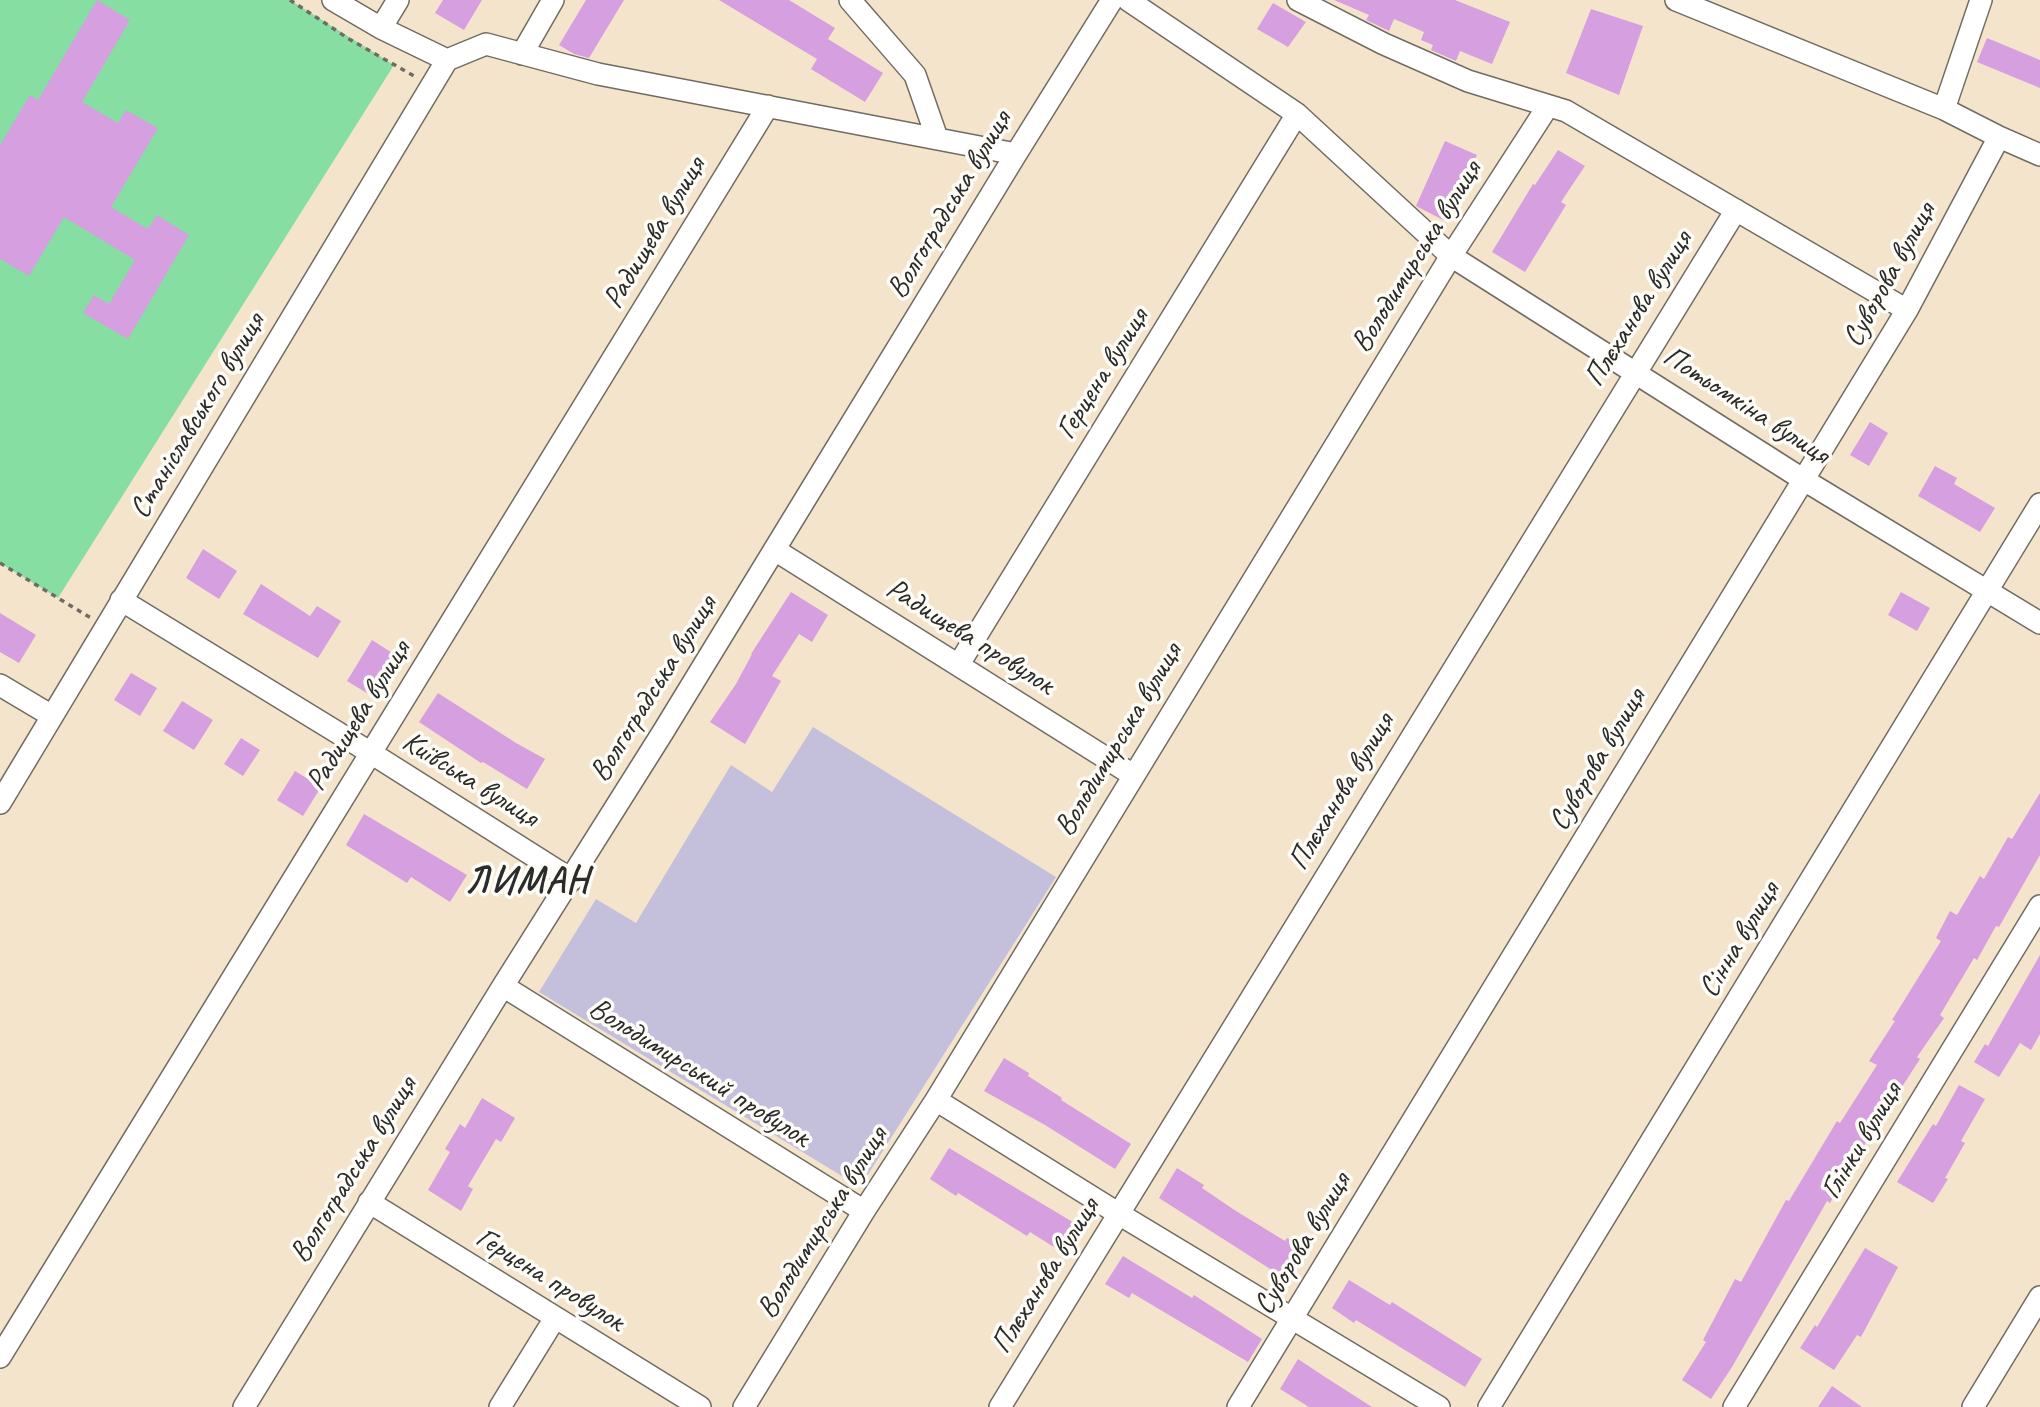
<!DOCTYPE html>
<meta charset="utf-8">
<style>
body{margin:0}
canvas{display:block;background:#f4e4cc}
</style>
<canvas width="2040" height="1407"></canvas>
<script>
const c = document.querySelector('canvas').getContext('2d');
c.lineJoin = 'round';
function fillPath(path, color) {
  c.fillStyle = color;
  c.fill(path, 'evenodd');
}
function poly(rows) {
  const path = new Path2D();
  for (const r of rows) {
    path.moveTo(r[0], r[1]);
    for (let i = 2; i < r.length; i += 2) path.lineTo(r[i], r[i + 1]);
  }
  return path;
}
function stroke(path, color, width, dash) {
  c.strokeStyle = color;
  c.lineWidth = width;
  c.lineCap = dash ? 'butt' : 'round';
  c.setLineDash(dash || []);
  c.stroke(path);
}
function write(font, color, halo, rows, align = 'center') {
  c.font = font + ' Caveat,sans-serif';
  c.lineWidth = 7;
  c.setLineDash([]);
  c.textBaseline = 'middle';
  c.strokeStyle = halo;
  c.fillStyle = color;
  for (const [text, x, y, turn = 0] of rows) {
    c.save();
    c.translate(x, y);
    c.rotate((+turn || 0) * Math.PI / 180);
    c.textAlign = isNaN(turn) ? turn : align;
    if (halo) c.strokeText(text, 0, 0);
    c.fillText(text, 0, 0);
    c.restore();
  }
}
fillPath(poly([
 [813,727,1056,877,860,1187,539,992,596,899,636,923,731,765,772,792]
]), '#c4c0db');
fillPath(poly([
 [0,0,290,0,394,65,58,598,0,563]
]), '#87dea2');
fillPath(poly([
 [97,0,130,20,82,102,118,123,126,110,158,128,111,207,148,229,157,215,189,235,128,339,83,313,94,295,109,304,135,260,64,217,29,276,0,259,0,145,30,95,38,100],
 [443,0,482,0,464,30,435,13],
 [586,0,624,0,589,58,574,54,559,45],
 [719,0,789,0,835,28,828,39,883,73,865,102,811,69,817,59],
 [1334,0,1455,0,1510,22,1492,64,1460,51,1456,61,1431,50,1433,45,1421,40,1424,32,1394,19,1389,31,1366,20,1369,15],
 [1273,3,1306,22,1288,47,1257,29],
 [1591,9,1643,26,1619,95,1566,73],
 [1987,38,2040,60,2040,88,1977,62],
 [1445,141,1477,155,1447,222,1416,206],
 [1558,150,1585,166,1561,202,1566,205,1525,272,1492,252,1533,184,1535,185],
 [1870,422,1888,433,1869,466,1850,455],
 [1935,466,1957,478,1954,484,1995,508,1980,532,1918,496],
 [203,549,237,571,219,599,186,578],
 [261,584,310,616,317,606,341,621,318,658,243,614],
 [791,592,828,615,812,642,799,634,772,676,781,681,745,744,710,722,736,684,752,654,751,654],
 [1901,592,1930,608,1917,631,1888,615],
 [0,613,36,635,19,663,0,652],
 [372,640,400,658,375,698,347,681],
 [131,673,157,688,140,716,114,700],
 [438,693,516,743,545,759,527,789,483,762,481,763,419,722],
 [182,701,213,720,194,750,163,731],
 [241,738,260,750,243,776,224,764],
 [295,771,321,787,303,816,277,800],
 [2040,793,2040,855,1999,927,1996,926,1977,960,1974,958,1940,1015,1944,1018,1917,1057,1920,1059,1854,1161,1830,1203,1827,1201,1732,1367,1711,1399,1682,1380,1706,1342,1703,1340,1735,1279,1741,1282,1786,1200,1789,1201,1837,1121,1840,1123,1877,1065,1869,1061,1895,1021,1892,1020,1941,941,1936,938,1950,911,1957,915,1980,876,1984,879,2008,837,2012,839],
 [364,814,467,875,450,902,411,877,407,883,346,845],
 [2040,955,2040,1034,2031,1050,2020,1043,1999,1077,1974,1062,1985,1044,1988,1046],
 [1004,1058,1029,1073,1028,1076,1062,1098,1061,1100,1131,1144,1115,1169,1045,1125,984,1091],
 [1959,1085,1985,1099,1961,1141,1965,1143,1945,1178,1948,1179,1933,1203,1897,1182,1933,1124,1936,1126],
 [482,1098,515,1118,501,1142,496,1139,468,1186,473,1189,461,1211,428,1190,450,1152,445,1149,460,1124,465,1128],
 [949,1148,1081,1227,1065,1254,1030,1232,1027,1236,958,1193,956,1196,930,1179],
 [1177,1168,1204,1185,1202,1188,1236,1211,1285,1241,1287,1238,1308,1251,1289,1281,1159,1198],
 [1865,1248,1898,1267,1861,1337,1857,1335,1834,1370,1800,1348,1815,1325,1817,1327],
 [1123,1256,1192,1298,1194,1295,1262,1339,1248,1362,1132,1293,1129,1298,1105,1284],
 [1349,1280,1390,1305,1392,1302,1482,1359,1465,1387,1356,1320,1354,1323,1332,1308],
 [1298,1359,1322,1375,1372,1407,1309,1407,1280,1389],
 [1832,1386,1862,1407,1818,1407]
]), '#d69fdf');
const minor = poly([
 [333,0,381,28,447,60,486,44,598,74,1016,154],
 [850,0,915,75,937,138],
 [1128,0,1297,114,1451,256,1804,480,2040,623],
 [1298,0,1384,44,1468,81,1566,111,1907,310],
 [1676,0,1944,109,1999,137,2040,155],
 [381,28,398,0],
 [522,54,553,0],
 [1944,109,1981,0],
 [775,550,1133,775],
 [121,600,371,753,572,880],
 [959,664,1297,114],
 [0,685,52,716],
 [0,803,447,60],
 [503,986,864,1211],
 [936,1100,1119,1214,1439,1407],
 [369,1202,700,1407],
 [0,1357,768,106],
 [244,1407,503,986,663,732,1016,154,1112,0],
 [500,1407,555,1318],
 [744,1407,864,1211,936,1100,1451,256,1548,106],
 [1000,1407,1736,210],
 [1238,1407,1907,310,1999,137],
 [1489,1407,2040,504],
 [1734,1407,2040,906],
 [1973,1407,2040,1297]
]);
stroke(minor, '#716c63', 24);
stroke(poly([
 [290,0,349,39,414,76],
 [0,563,91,618]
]), '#716c63', 3.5, [5, 5]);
stroke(minor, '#fff', 21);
write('30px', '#2b2b2b', '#fdfcf7', [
 ["Волгоградська вулиця",950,205,-59],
 ["Радищева вулиця",655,233,-59],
 ["Володимирська вулиця",1417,257,-58],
 ["Суворова вулиця",1890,275,-61],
 ["Плєханова вулиця",1639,309,-58],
 ["Герцена вулиця",1103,374,-58],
 ["Потьомкіна вулиця",1746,406,33],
 ["Станіславського вулиця",198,416,-59],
 ["Радищева провулок",970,637,32],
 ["Волгоградська вулиця",654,689,-58],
 ["Радищева вулиця",359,716,-58],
 ["Володимирська вулиця",1119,740,-59],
 ["Суворова вулиця",1598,760,-59],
 ["Київська вулиця",470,780,32],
 ["Плєханова вулиця",1342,792,-59],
 ["Сінна вулиця",1740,940,-59],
 ["Володимирський провулок",699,1073,32],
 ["Глінки вулиця",1862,1141,-59],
 ["Волгоградська вулиця",354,1170,-58],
 ["Володимирська вулиця",823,1223,-58],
 ["Суворова вулиця",1303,1244,-59],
 ["Плєханова вулиця",1046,1276,-58],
 ["Герцена провулок",550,1280,32]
]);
c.letterSpacing = '2px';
write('bold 37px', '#2b2b2b', '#fdfcf7', [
 ["ЛИМАН",527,882]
]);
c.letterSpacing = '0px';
</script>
